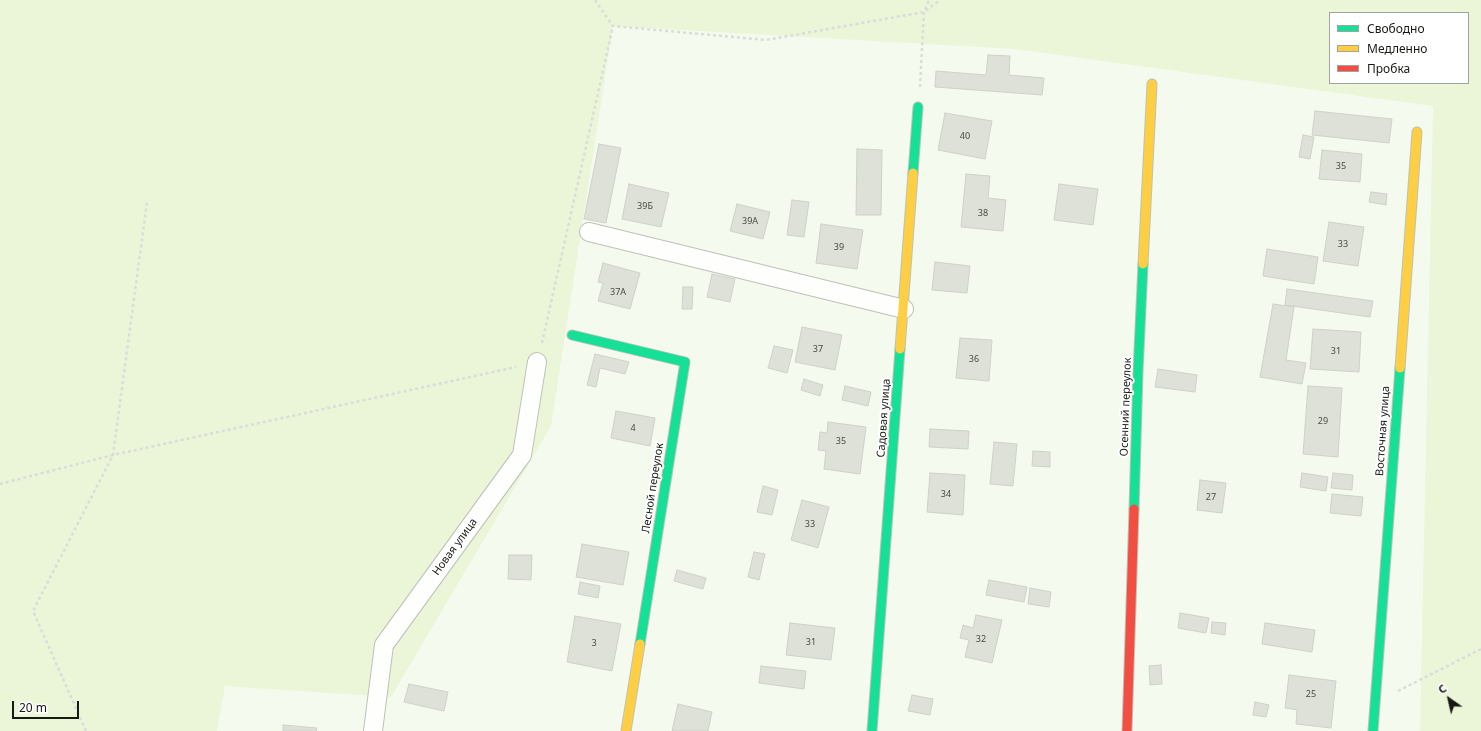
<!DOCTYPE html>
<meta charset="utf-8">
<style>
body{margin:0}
#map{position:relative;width:1481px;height:731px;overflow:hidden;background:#f5faee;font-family:"Noto Sans",sans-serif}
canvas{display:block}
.legend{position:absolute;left:1329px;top:12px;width:140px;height:72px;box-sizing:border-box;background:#fff;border:1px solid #a2a3a1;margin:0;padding:5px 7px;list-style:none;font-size:12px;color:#171913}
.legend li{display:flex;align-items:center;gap:8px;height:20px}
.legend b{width:20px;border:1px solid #a2a3a1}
.north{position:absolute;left:1429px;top:679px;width:40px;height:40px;-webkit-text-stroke:3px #fff;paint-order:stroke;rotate:326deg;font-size:11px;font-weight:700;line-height:16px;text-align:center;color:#171913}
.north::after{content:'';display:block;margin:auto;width:14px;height:18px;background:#171913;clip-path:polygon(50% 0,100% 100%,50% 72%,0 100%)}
.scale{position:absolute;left:12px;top:701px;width:67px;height:18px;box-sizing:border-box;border:2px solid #171913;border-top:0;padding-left:5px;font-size:12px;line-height:14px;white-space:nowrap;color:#171913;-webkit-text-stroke:3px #fff;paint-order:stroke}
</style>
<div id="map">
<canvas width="1481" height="731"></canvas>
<ul class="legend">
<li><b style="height:5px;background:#16e098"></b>Свободно</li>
<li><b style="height:5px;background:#ffcf43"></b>Медленно</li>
<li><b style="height:5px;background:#f24e42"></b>Пробка</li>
</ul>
<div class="north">С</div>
<div class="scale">20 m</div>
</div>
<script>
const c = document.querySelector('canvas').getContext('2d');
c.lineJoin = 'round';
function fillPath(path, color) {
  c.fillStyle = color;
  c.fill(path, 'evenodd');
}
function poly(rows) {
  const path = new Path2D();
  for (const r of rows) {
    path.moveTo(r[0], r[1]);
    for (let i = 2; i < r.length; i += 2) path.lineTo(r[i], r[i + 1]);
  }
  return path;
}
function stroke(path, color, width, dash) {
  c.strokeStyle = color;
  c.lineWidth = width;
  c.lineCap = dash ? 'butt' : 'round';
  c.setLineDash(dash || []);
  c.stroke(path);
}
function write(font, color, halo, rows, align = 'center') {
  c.font = font + ' "Noto Sans",sans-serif';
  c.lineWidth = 4;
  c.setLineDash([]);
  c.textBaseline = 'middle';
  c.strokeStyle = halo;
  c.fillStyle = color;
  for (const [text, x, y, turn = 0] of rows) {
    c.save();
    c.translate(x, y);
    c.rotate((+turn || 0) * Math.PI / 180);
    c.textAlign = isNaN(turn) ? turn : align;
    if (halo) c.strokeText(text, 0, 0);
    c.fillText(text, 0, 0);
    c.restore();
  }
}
fillPath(poly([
 [0,0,1481,0,1481,731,1420,731,1433,106,1015,49,613,26,551,426,391,697,225,686,217,731,0,731],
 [1330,13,1468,13,1468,83,1330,83]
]), '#ebf5d8');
const building = poly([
 [988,55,1010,56,1009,75,1044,78,1042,95,935,87,936,71,986,75,988,55],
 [1315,111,1392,119,1389,143,1312,135,1315,111],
 [945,113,992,121,985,159,938,150,945,113],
 [1303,135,1314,137,1310,159,1299,157,1303,135],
 [599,144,621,148,606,223,584,219,599,144],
 [857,149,882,150,881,215,856,215,857,149],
 [1322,150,1362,154,1360,182,1319,179,1322,150],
 [966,174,990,176,988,198,1006,200,1003,231,961,227,966,174],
 [629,184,669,193,661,227,622,219,629,184],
 [1059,184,1098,189,1093,225,1054,220,1059,184],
 [1371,192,1387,194,1386,205,1369,202,1371,192],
 [792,200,809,202,804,237,787,235,792,200],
 [737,204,770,212,763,239,730,231,737,204],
 [1329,222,1364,227,1358,266,1323,261,1329,222],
 [821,224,863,230,857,269,816,263,821,224],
 [1267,249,1318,257,1314,284,1263,276,1267,249],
 [935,262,970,266,967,293,932,290,935,262],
 [603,263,640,273,630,309,598,301,603,283,598,282,603,263],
 [712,274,735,279,730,302,707,297,712,274],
 [683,287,693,287,692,309,682,309,683,287],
 [1287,289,1373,301,1370,317,1285,305,1287,289],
 [1273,304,1294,307,1286,360,1306,363,1302,384,1260,377,1273,304],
 [802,327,842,335,835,370,795,362,802,327],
 [1313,329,1361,332,1359,372,1310,369,1313,329],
 [960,338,992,340,989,381,956,378,960,338],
 [774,346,793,350,787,373,768,368,774,346],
 [595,354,629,362,625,374,600,368,596,387,587,385,595,354],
 [1158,369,1197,375,1195,392,1155,387,1158,369],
 [804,379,823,385,820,396,801,390,804,379],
 [845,386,871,392,868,406,842,400,845,386],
 [1308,386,1342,388,1338,457,1303,454,1308,386],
 [616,411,655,418,650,446,611,438,616,411],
 [828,422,866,427,860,474,824,469,826,451,818,450,820,432,827,433,828,422],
 [930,429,969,431,968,449,929,447,930,429],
 [994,442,1017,444,1013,486,990,484,994,442],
 [1033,451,1050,452,1050,467,1032,466,1033,451],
 [930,473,965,475,963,515,927,512,930,473],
 [1302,473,1328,477,1326,491,1300,487,1302,473],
 [1333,473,1353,475,1352,490,1331,488,1333,473],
 [1200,480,1226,483,1222,513,1197,510,1200,480],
 [763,486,778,490,772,515,757,512,763,486],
 [1332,494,1363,497,1361,516,1330,513,1332,494],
 [802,500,829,507,818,548,791,540,802,500],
 [582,544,629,552,623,585,576,577,582,544],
 [754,552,765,554,759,580,748,577,754,552],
 [509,555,532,555,531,580,508,579,509,555],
 [677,570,706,578,703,589,674,581,677,570],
 [989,580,1027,587,1024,602,986,595,989,580],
 [580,582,600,586,598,598,578,594,580,582],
 [1030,588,1051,592,1049,607,1028,604,1030,588],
 [1180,613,1209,618,1206,633,1178,628,1180,613],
 [976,615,1002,620,992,663,965,657,969,640,960,638,963,625,973,628,976,615],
 [575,616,621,624,612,671,567,662,575,616],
 [1212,622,1226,623,1225,635,1211,633,1212,622],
 [790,623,835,628,831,660,786,655,790,623],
 [1265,623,1315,630,1312,652,1262,644,1265,623],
 [1161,665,1162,684,1150,685,1149,666,1161,665],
 [761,666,806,671,804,689,759,683,761,666],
 [1289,675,1336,681,1331,728,1296,724,1297,710,1285,708,1289,675],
 [409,684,448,692,444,711,404,702,409,684],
 [912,695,933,699,930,715,908,711,912,695],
 [1255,702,1269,705,1266,717,1253,715,1255,702],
 [678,704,712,712,708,731,672,731,678,704],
 [283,725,317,728,316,731,283,731,283,725]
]);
fillPath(building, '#dde1d7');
stroke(building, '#ced1c9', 1);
const street = poly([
 [589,232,904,309],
 [373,731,384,645,522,455,537,362]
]);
const fast = poly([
 [913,173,918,107],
 [572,335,685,362,640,644],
 [1134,509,1138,372,1143,264],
 [872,731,900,349],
 [1373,731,1400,368]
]);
const slow = poly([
 [1143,264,1152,84],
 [900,349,913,173],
 [1400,368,1417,132],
 [626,731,640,644]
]);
const jam = poly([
 [1127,731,1134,509]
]);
stroke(street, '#bdc1b8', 20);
stroke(fast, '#bdc1b8', 11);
stroke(slow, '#bdc1b8', 11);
stroke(jam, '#bdc1b8', 11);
stroke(poly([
 [595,0,613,26,766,40,924,12,940,0],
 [920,87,924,12,929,0],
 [542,343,613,26],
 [0,484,113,455,516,367],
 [1398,691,1481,649],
 [86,731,33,611,113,455,147,202]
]), '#dbdcd9', 2.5, [3, 3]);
stroke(street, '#fefefc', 18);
stroke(fast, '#16e098', 9);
stroke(slow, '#ffcf43', 9);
stroke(jam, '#f24e42', 9);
write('9px', '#484b44', null, [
 ["40",965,136],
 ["35",1341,166],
 ["39Б",645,206],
 ["38",983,213],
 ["39А",750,221],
 ["33",1343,244],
 ["39",839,247],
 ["37А",618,292],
 ["37",818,349],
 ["31",1336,351],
 ["36",974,359],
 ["29",1323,421],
 ["4",633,428],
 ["35",841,441],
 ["34",946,494],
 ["27",1211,497],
 ["33",810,524],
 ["32",981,639],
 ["31",811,642],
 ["3",594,643],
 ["25",1311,694]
]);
write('11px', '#171913', '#fff', [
 ["Осенний переулок",1126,407,-88],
 ["Садовая улица",884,418,-86],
 ["Восточная улица",1383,431,-86],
 ["Лесной переулок",653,488,-81],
 ["Новая улица",455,547,-54]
]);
</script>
